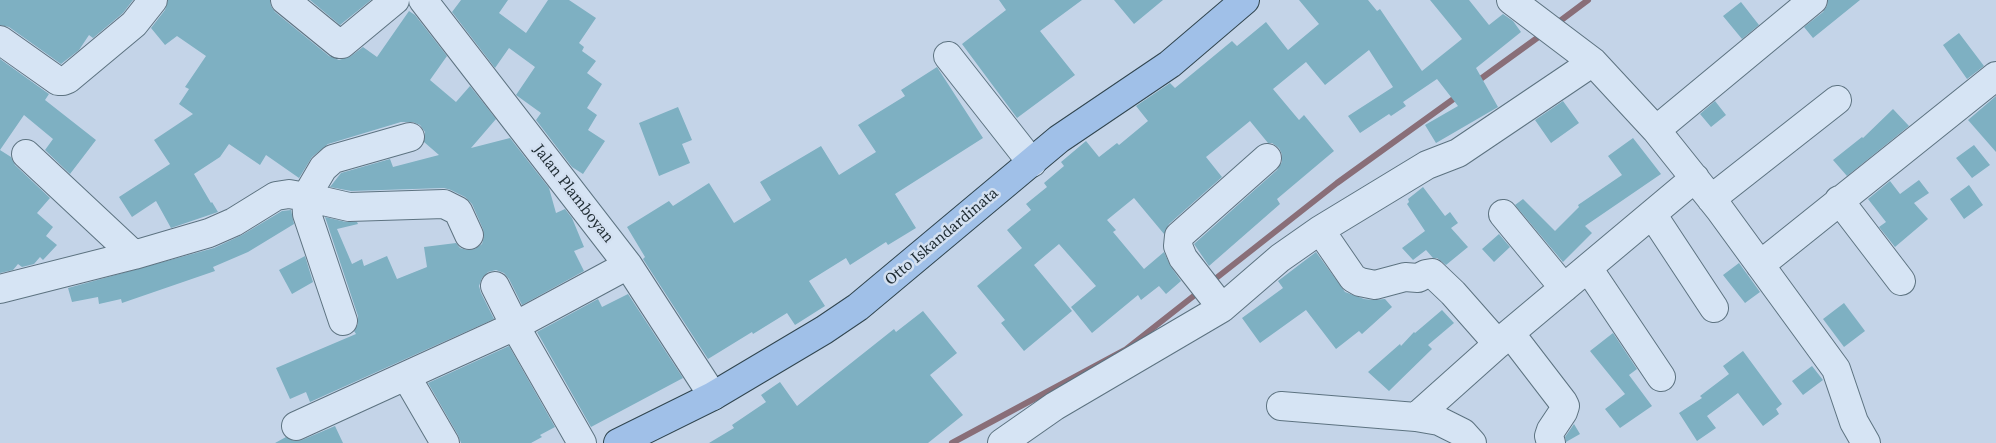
<!DOCTYPE html>
<style>
body{margin:0}
canvas{display:block;background:#c4d4e8}
</style>
<canvas width="1996" height="443"></canvas>
<script>
const c = document.querySelector('canvas').getContext('2d');
c.lineJoin = 'round';
function poly(rows) {
  const path = new Path2D();
  for (const r of rows) {
    path.moveTo(r[0], r[1]);
    for (let i = 2; i < r.length; i += 2) path.lineTo(r[i], r[i + 1]);
  }
  return path;
}
function stroke(path, color, width, dash) {
  c.strokeStyle = color;
  c.lineWidth = width;
  c.lineCap = dash ? 'butt' : 'round';
  c.setLineDash(dash || []);
  c.stroke(path);
}
function fillPath(path, color) {
  c.fillStyle = color;
  c.fill(path, 'evenodd');
}
function write(font, color, halo, rows, align = 'center') {
  c.font = font + ' "Source Serif 4",serif';
  c.lineWidth = 5;
  c.setLineDash([]);
  c.textBaseline = 'middle';
  c.strokeStyle = halo;
  c.fillStyle = color;
  for (const [text, x, y, turn = 0] of rows) {
    c.save();
    c.translate(x, y);
    c.rotate((+turn || 0) * Math.PI / 180);
    c.textAlign = isNaN(turn) ? turn : align;
    if (halo) c.strokeText(text, 0, 0);
    c.fillText(text, 0, 0);
    c.restore();
  }
}
stroke(poly([
 [1556,24,1588,0],
 [1475,83,1544,33],
 [1210,283,1337,183,1459,95],
 [952,443,1125,350,1200,291]
]), '#896e78', 6);
fillPath(poly([
 [0,0,133,0,123,13,93,38,89,35,79,50,61,64,9,27,0,25],
 [168,0,270,0,271,6,275,12,329,56,339,60,351,56,363,47,377,57,409,11,415,15,447,56,430,80,456,102,470,86,496,119,471,148,510,138,549,188,556,213,565,209,572,218,584,247,574,251,584,271,522,305,509,279,504,273,496,270,488,272,482,278,479,286,481,293,494,319,310,402,306,392,290,399,276,368,356,334,354,331,358,324,358,316,325,217,346,222,357,222,358,224,337,229,352,264,362,259,364,266,387,256,397,279,427,267,424,247,456,243,460,248,467,250,475,249,482,244,484,237,483,229,472,204,465,197,451,190,444,188,351,191,330,187,341,173,390,159,393,167,439,155,424,142,425,132,420,125,413,122,401,122,328,144,312,157,299,178,266,155,260,165,229,144,220,157,194,174,211,203,212,202,218,212,171,228,156,201,132,217,119,197,170,164,154,140,193,114,179,104,189,89,185,87,206,56,177,36,165,45,151,28,165,10],
 [310,0,371,0,340,25],
 [461,0,508,0,499,13,526,33,548,0,569,0,596,18,579,43,584,47,582,51,596,61,587,73,602,84,587,108,597,115,588,130,605,141,583,174,572,167,536,120,541,113,516,95,535,67,509,48,495,68,452,12],
 [999,0,1082,0,1040,31,1075,75,1017,118,962,44,1006,10],
 [1114,0,1163,0,1134,24],
 [1299,0,1368,0,1377,11,1380,9,1422,71,1462,39,1430,0,1469,0,1489,25,1503,14,1513,21,1521,32,1476,68,1498,107,1436,143,1425,125,1458,106,1437,79,1403,102,1406,106,1391,116,1389,114,1360,133,1348,116,1393,87,1369,50,1325,85,1306,62,1273,89,1299,120,1304,115,1334,151,1277,199,1280,204,1209,266,1194,244,1277,170,1282,162,1282,154,1279,148,1272,143,1268,143,1250,121,1206,157,1222,177,1169,224,1164,234,1134,198,1107,220,1116,230,1113,232,1144,269,1164,252,1171,267,1181,281,1166,294,1159,286,1141,300,1138,295,1092,333,1071,307,1096,286,1059,244,1034,265,1072,311,1024,351,1001,323,1005,320,977,286,1022,248,1007,230,1031,210,1026,204,1047,187,1044,183,1064,166,1061,162,1086,141,1099,157,1117,143,1119,145,1148,121,1136,106,1170,83,1175,88,1232,41,1237,46,1266,22,1288,50,1319,24],
 [1828,0,1860,0,1813,38,1804,27,1823,12,1827,6],
 [1741,2,1759,25,1742,39,1723,16],
 [1959,33,1984,66,1967,79,1943,45],
 [0,59,49,94,45,100,96,140,70,174,45,150,53,139,24,115,0,150,11,157,15,165,50,198,37,213,53,227,46,236,57,245,43,260,40,257,34,264,22,267,18,264,13,270,0,273],
 [937,67,983,138,895,194,916,228,888,245,886,242,850,265,846,258,809,281,825,306,795,325,787,313,753,334,752,332,708,359,643,259,645,257,627,227,669,201,673,206,709,183,734,223,771,200,760,182,821,146,839,175,876,152,858,125,905,96,901,90],
 [1996,96,1996,152,1968,120],
 [1563,101,1579,123,1551,143,1535,120],
 [1715,101,1726,115,1711,127,1700,114],
 [678,107,692,140,682,144,690,163,659,176,639,123],
 [1893,109,1909,126,1847,176,1833,160,1862,137,1863,138],
 [1633,138,1661,174,1585,226,1592,233,1563,262,1515,205,1523,199,1555,231,1579,207,1578,205,1622,175,1608,156],
 [1974,145,1990,165,1972,178,1956,158],
 [1919,180,1929,193,1914,203,1928,219,1895,247,1879,227,1886,222,1868,199,1890,181,1900,194],
 [1969,185,1983,205,1964,219,1950,199],
 [1423,187,1445,216,1450,212,1458,223,1451,228,1468,247,1446,265,1437,258,1433,258,1426,250,1413,260,1402,248,1425,231,1407,204,1409,202,1408,199],
 [291,210,294,224,248,252,213,267,215,271,122,303,121,299,99,304,98,297,72,302,68,288,214,248,242,235,282,211],
 [1499,234,1510,247,1494,262,1482,249],
 [1316,252,1345,292,1364,299,1372,300,1385,299,1392,307,1362,334,1359,331,1336,349,1306,310,1260,343,1242,318,1283,288,1278,281],
 [305,256,313,282,292,294,279,270],
 [1739,263,1760,292,1745,303,1723,275],
 [628,294,683,378,591,427,537,332,598,299,602,307],
 [1844,303,1865,331,1844,347,1823,319],
 [1442,310,1454,323,1428,345,1432,349,1389,391,1368,372,1400,344,1401,346,1414,332,1415,333],
 [923,311,957,353,930,375,963,415,928,443,709,443,734,428,732,425,766,402,761,395,780,382,797,406,894,329,896,332],
 [1613,333,1637,369,1629,375,1652,406,1620,428,1605,409,1625,394,1590,351],
 [509,346,555,427,540,435,542,437,531,443,461,443,458,435,428,383],
 [1743,351,1782,404,1776,409,1779,414,1763,426,1738,393,1707,416,1716,428,1697,441,1679,413,1702,398,1700,396,1729,374,1723,366],
 [1812,366,1823,380,1803,395,1792,381],
 [1574,424,1580,434,1566,442,1565,437],
 [335,426,343,443,275,443,286,437,294,441,302,440]
]), '#7eb0c2');
const minor = poly([
 [285,0,339,44,342,44,395,0],
 [423,0,628,265,713,396],
 [1511,0,1593,62,1656,130,1720,210,1836,369,1854,422,1866,443],
 [0,40,58,81,63,81,68,79,134,24,153,0],
 [948,56,1032,163],
 [1656,130,1813,0],
 [26,154,134,255],
 [1711,199,1837,100],
 [1839,200,1901,281],
 [1503,214,1564,288],
 [1652,214,1714,308],
 [1320,230,1353,278,1360,282,1375,285,1405,277,1418,278,1426,274,1432,273,1453,293,1498,344],
 [1760,265,1996,76],
 [1588,268,1661,377],
 [495,286,515,326,582,443],
 [0,289,134,255,209,233,234,222,276,196,289,194,306,197,323,168,333,159,410,137],
 [1222,308,1183,258,1178,246,1179,236,1267,158],
 [343,321,307,214,306,197,349,207,444,204,458,211,469,235],
 [1510,333,1563,402,1565,406,1563,412,1551,430,1549,436,1551,443],
 [406,376,445,443],
 [1281,406,1416,417,1439,421,1463,433,1472,443],
 [1416,417,1510,333,1695,178],
 [296,426,515,326,628,265],
 [1002,443,1055,406,1222,308,1280,258,1320,230,1427,165,1458,153,1593,62]
]);
const major = poly([
 [618,443,713,396,824,330,858,307,1059,139,1170,64,1245,0]
]);
stroke(minor, '#5d7381', 30);
stroke(major, '#30454f', 30);
stroke(minor, '#d6e4f4', 28);
stroke(major, '#a0c0e8', 28);
write('16px', '#1f2c33', '#d3e0f1', [
 ["Jalan Plamboyan",573,194,52],
 ["Otto Iskandardinata",942,237,-40]
]);
</script>
